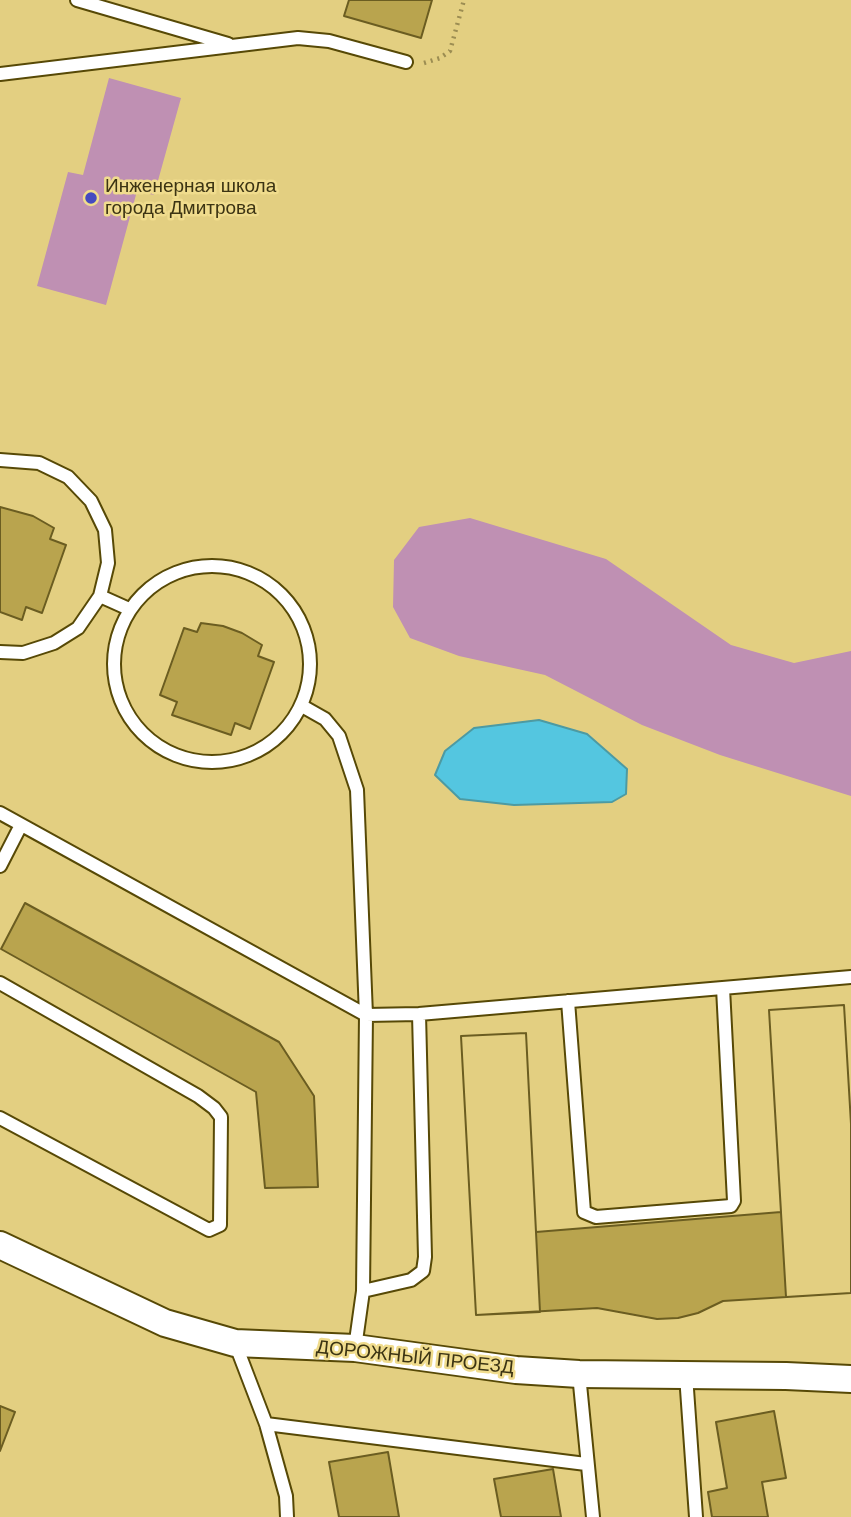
<!DOCTYPE html>
<meta charset="utf-8">
<style>
body{margin:0}
canvas{display:block;background:#e3cf81}
</style>
<canvas width="851" height="1517"></canvas>
<script>
const c = document.querySelector('canvas').getContext('2d');
c.lineJoin = 'round';
function fillPath(path, color) {
  c.fillStyle = color;
  c.fill(path, 'evenodd');
}
function poly(rows) {
  const path = new Path2D();
  for (const r of rows) {
    if (r.length === 3) {
      path.moveTo(r[0] + r[2], r[1]);
      path.arc(r[0], r[1], r[2], 0, 2 * Math.PI);
      continue;
    }
    path.moveTo(r[0], r[1]);
    for (let i = 2; i < r.length; i += 2) path.lineTo(r[i], r[i + 1]);
  }
  return path;
}
function stroke(path, color, width, dash) {
  c.strokeStyle = color;
  c.lineWidth = width;
  c.lineCap = dash ? 'butt' : 'round';
  c.setLineDash(dash || []);
  c.stroke(path);
}
function write(font, color, halo, rows, align = 'center') {
  c.font = font + ' Helvetica,sans-serif';
  c.lineWidth = 5;
  c.setLineDash([]);
  c.textBaseline = 'middle';
  c.strokeStyle = halo;
  c.fillStyle = color;
  for (const [text, x, y, turn = 0] of rows) {
    c.save();
    c.translate(x, y);
    c.rotate((+turn || 0) * Math.PI / 180);
    c.textAlign = isNaN(turn) ? turn : align;
    if (halo) c.strokeText(text, 0, 0);
    c.fillText(text, 0, 0);
    c.restore();
  }
}
fillPath(poly([
 [109,78,181,98,154,195,137,191,106,305,37,286,68,172,83,175],
 [470,518,606,559,731,645,794,663,851,651,851,796,720,755,642,725,545,675,459,656,410,638,393,607,394,560,419,527]
]), '#bf90b3');
const water = poly([
 [539,720,587,734,627,769,626,794,612,802,514,805,460,799,435,775,445,751,474,728,539,720]
]);
fillPath(water, '#54c6e0');
stroke(water, '#4d9aa2', 2);
const building = poly([
 [349,0,432,0,421,38,344,16,349,0],
 [0,507,33,516,54,528,50,539,66,545,42,613,26,607,22,620,0,612,0,507],
 [201,623,223,626,242,633,262,645,258,656,274,662,250,729,235,723,231,735,172,715,177,702,160,695,184,628,197,632,201,623],
 [25,903,279,1042,314,1096,318,1187,265,1188,256,1092,1,949,25,903],
 [844,1005,851,1124,851,1293,786,1297,769,1010,844,1005],
 [844,1005,851,1124,851,1293,723,1301,698,1313,678,1318,657,1319,597,1308,476,1315,461,1036,526,1033,536,1232,781,1212,769,1010,844,1005],
 [526,1033,540,1312,476,1315,461,1036,526,1033],
 [0,1406,15,1412,0,1451,0,1406],
 [774,1411,786,1478,762,1482,768,1517,712,1517,708,1492,727,1488,716,1422,774,1411],
 [388,1452,399,1517,339,1517,329,1462,388,1452],
 [553,1469,561,1517,501,1517,494,1479,553,1469]
]);
fillPath(building, '#b9a44e');
stroke(building, '#6b5d21', 2);
const service = poly([
 [77,0,228,44],
 [0,74,298,38,329,41,406,62],
 [0,460,39,463,68,477,91,501,105,530,108,563,100,596,78,628,54,643,23,653,0,652],
 [212,664,98],
 [100,596,129,609],
 [302,706,325,719,339,736,357,790,366,1015,363,1291,355,1348],
 [0,813,366,1015,419,1014,851,977],
 [0,866,21,825],
 [0,983,198,1096,214,1108,221,1117,220,1225,209,1230,0,1118],
 [568,1001,584,1212,596,1217,731,1206,734,1201,723,988],
 [363,1291,411,1280,423,1271,425,1257,419,1014],
 [235,1343,266,1424,286,1496,287,1517],
 [579,1374,593,1517],
 [686,1375,696,1517],
 [266,1424,586,1464]
]);
const minor = poly([
 [0,1245,165,1323,235,1343,355,1348,516,1370,579,1374,786,1376,851,1379]
]);
stroke(service, '#574906', 16);
stroke(minor, '#574906', 30);
stroke(poly([
 [424,63,440,58,450,51,464,0]
]), '#9c8d52', 4.5, [2, 5]);
stroke(service, '#fff', 12);
stroke(minor, '#fff', 26);
for (const [x, y, r, color] of [
 [91,198,7,"#454ac0"]
]) {
  const dot = new Path2D();
  dot.arc(x, y, r, 0, 2 * Math.PI);
  c.fillStyle = color;
  c.fill(dot);
  stroke(dot, '#f0dc8d', 2.5);
}
write('19px', '#3c3413', '#f0dc8d', [
 ["Инженерная школа",105,187],
 ["города Дмитрова",105,209]
], 'left');
write('19px', '#3c3413', '#f0dc8d', [
 ["ДОРОЖНЫЙ ПРОЕЗД",415,1358,6]
]);
</script>
